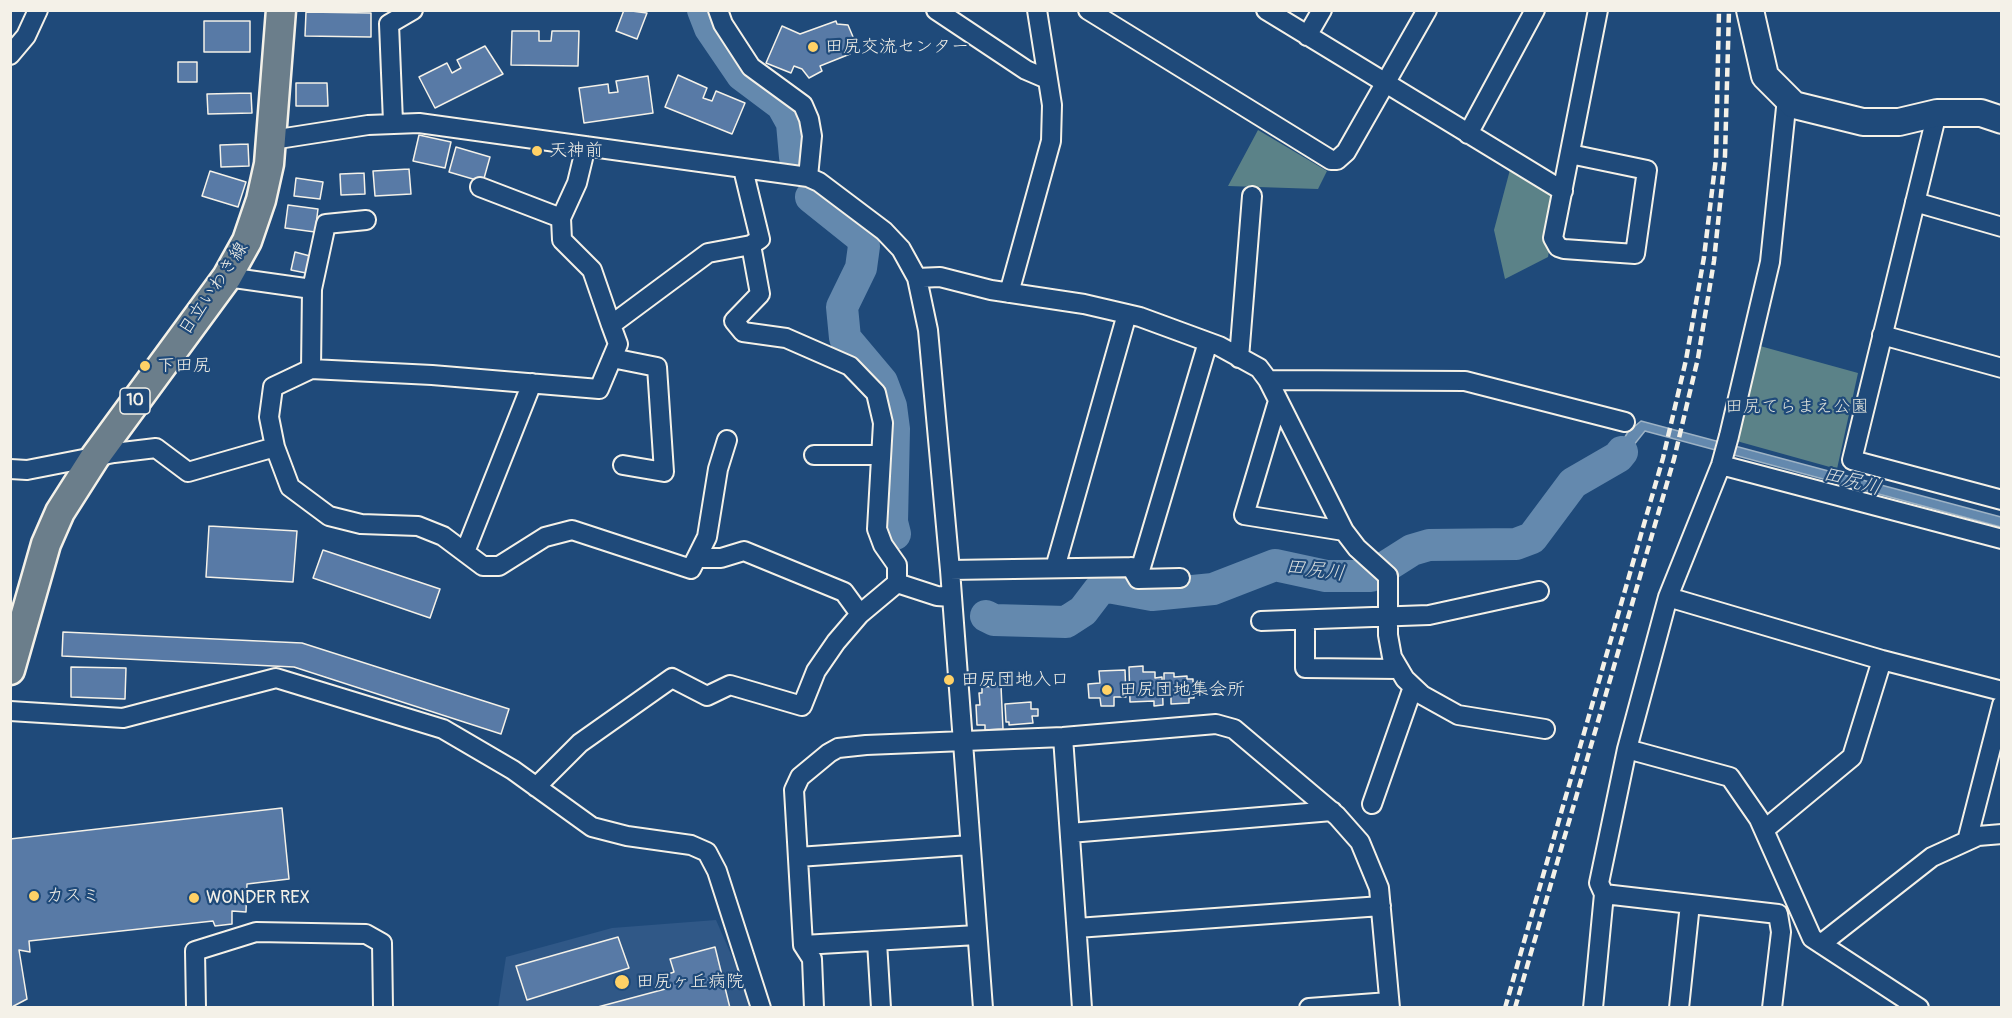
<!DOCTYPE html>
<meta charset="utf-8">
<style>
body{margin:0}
#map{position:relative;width:2012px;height:1018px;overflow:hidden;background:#1f4a7a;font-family:Pangolin,sans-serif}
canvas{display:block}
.frame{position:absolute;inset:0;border:12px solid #f4f1e8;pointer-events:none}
</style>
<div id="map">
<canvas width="2012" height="1018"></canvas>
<div class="frame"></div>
</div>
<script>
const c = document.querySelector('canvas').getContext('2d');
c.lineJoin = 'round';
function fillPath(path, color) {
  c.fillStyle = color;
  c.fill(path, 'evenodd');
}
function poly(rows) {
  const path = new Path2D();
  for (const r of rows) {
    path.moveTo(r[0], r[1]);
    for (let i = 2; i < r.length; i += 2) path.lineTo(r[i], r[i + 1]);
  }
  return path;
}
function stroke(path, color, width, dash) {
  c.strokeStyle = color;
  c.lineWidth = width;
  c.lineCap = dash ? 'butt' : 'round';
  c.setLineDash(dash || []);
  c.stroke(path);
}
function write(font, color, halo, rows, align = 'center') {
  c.font = font + ' Pangolin,"Klee One",sans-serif';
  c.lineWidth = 4.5;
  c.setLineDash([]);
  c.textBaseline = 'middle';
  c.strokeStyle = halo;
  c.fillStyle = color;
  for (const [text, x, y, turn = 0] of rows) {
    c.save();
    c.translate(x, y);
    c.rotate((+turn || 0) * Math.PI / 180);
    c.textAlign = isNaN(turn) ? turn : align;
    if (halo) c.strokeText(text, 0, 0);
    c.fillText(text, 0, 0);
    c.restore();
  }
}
fillPath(poly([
 [716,920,754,1007,498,1008,506,957,612,928]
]), '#305887');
fillPath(poly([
 [1258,130,1327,171,1318,189,1228,186],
 [1511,166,1559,193,1548,257,1505,279,1494,230],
 [1760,346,1858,373,1837,469,1733,440]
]), '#5b8288');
const water = poly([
 [1641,421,2001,517,2001,527,1645,431,1621,461,1590,482,1584,472,1615,453,1628,432,1641,421]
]);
fillPath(water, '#6489ae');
stroke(water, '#9eb3c5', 1.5);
stroke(poly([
 [703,10,710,28,742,75,782,105,792,123,795,157],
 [811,197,861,237,864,246,861,268,842,307,845,338,882,382,891,406,894,429,892,522,895,534],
 [986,616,994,620,1066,622,1083,611,1099,590,1108,587,1152,595,1213,589,1275,565,1326,576,1371,576,1412,550,1429,545,1516,544,1532,538,1573,483,1618,457,1622,452]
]), '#6489ae', 32);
const building = poly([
 [624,10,647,13,637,39,616,31,624,10],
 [306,12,371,13,371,37,305,36,306,12],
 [204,21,250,21,250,52,204,52,204,21],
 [836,21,837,24,848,25,856,44,849,49,850,54,820,66,822,71,809,78,802,69,794,66,791,73,766,63,782,26,800,34,836,21],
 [512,31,539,31,539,41,551,41,552,31,579,31,578,66,511,65,512,31],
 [485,46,503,74,435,108,419,77,447,63,452,73,461,68,457,60,485,46],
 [178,62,197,62,197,82,178,82,178,62],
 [678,75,707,88,703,98,712,101,716,91,745,103,732,134,665,107,678,75],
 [648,76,653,113,584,123,579,88,608,84,609,93,618,92,616,81,648,76],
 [296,83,327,83,328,106,296,106,296,83],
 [251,93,252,113,208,114,207,94,251,93],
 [419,135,451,142,445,168,413,161,419,135],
 [248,144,249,166,221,167,220,145,248,144],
 [456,147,490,157,483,182,449,172,456,147],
 [409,169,411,194,375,196,373,171,409,169],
 [210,171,246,182,238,207,202,196,210,171],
 [364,173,365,194,341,195,340,174,364,173],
 [296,178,323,182,320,199,294,196,296,178],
 [288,205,318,209,315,232,285,228,288,205],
 [295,252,310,256,306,273,291,270,295,252],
 [209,526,297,531,293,582,206,577,209,526],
 [323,550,440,589,430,618,313,578,323,550],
 [63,632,302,643,509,709,501,734,294,667,62,656,63,632],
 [1143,666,1143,672,1155,672,1155,678,1162,677,1163,705,1154,706,1154,701,1130,702,1129,667,1143,666],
 [71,667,126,668,125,699,71,697,71,667],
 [1125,670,1126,697,1114,697,1114,706,1101,706,1100,698,1089,698,1088,684,1100,683,1099,671,1125,670],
 [1164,673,1174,673,1174,677,1187,676,1187,679,1193,679,1193,682,1202,682,1202,695,1194,695,1194,698,1189,698,1189,703,1171,704,1171,681,1164,681,1164,673],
 [1001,686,1003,729,985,730,985,725,977,725,976,705,980,705,979,693,982,693,982,687,1001,686],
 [1031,702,1031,709,1038,709,1038,716,1032,716,1033,723,1009,725,1009,722,1006,722,1005,704,1031,702],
 [282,808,289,879,247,884,246,912,232,911,232,924,215,926,213,921,29,941,30,952,19,950,27,999,10,1008,10,839,282,808],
 [618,937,629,968,527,1000,516,966,618,937],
 [715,947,730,1008,594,1008,669,988,666,975,674,972,670,959,715,947]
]);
fillPath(building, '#587aa6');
stroke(building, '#f4f1e8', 1.5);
const street = poly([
 [718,10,723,24,751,67,803,105,809,119,812,136,808,177],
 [936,10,1026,70,1047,79],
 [1088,10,1331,160,1337,160,1346,152,1427,10],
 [1266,10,1563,191],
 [1307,36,1322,10],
 [10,55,26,36,38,10],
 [1937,113,1852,460,2002,500],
 [393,122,389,24,413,10],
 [1468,134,1535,10],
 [272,140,368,125,419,123,808,177,819,182,884,231,901,249,917,278,928,330,950,570,983,1008],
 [1570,154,1647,170,1635,254,1564,249,1558,247,1553,238,1598,10],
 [743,169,760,239,751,245],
 [480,187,561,218,562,240,592,270,611,325],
 [1915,202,2002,227],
 [561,218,577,183,586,146],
 [227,277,312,289],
 [917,278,940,277,991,290,1084,304,1140,317,1219,346,1259,368,1268,380,1344,531,1357,548,1388,576,1388,635,1392,657,1405,679,1422,695,1458,715,1545,729],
 [1009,293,1051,141,1052,105,1037,10],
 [1882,335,2002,368],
 [612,358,657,367,664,472,623,465],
 [1239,358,1252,196],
 [311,369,312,289,326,224,366,220],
 [1268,380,1465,381,1625,422],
 [1278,401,1244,515,1344,531],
 [275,447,290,487,329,516,361,524,418,526,443,536,483,566,499,566,545,537,572,530,691,569,707,537,718,469,727,440],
 [814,455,881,455],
 [1721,465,2002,539],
 [10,469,27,470,114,453,156,448,188,472,275,447,269,417,273,387,311,369,432,375,599,389,618,344,611,325,708,253,751,245,760,294,734,321,743,332,786,338,850,366,876,393,883,423,877,529,883,545,897,565,897,583,860,614,836,642,816,671,802,706,730,685,707,696,672,678,580,743,536,787],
 [465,552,532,383],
 [697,558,721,558,744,551,844,592,860,614],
 [1131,567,1138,579,1180,578],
 [1055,568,1127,314],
 [950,570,1141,567,1208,342],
 [897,583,937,596,952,597],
 [1668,597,1882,660,2002,691],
 [1305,620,1305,668,1398,669],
 [1261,621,1429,615,1539,591],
 [10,711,123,718,276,678,443,729,513,770,592,827,627,836,691,845,707,852,717,871,761,1008],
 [1063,737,1082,1008],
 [1627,749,1730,777,1759,819,1812,938,1919,1008],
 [1372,804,1413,687],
 [1764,830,1852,757,1882,660],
 [1070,833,1332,811],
 [1967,841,2002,705],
 [798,857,970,845],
 [1604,894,1778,914,1781,932,1772,1008],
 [1077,928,1381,906],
 [877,942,881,1008],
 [1821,944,1932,857,1978,836,2002,834],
 [803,945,977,935],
 [196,1008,195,951,256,932,366,934,382,943,383,1008],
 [814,1008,812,959,803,945,794,790,800,777,829,753,838,748,866,745,1063,737,1216,724,1234,729,1337,816,1360,842,1379,888,1390,1008],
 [1309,1008,1389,1002],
 [1593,1008,1604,894,1599,883,1627,749,1668,597,1721,465,1729,436,1770,262,1787,98],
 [1679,1008,1690,904]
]);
const secondary = poly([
 [1750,10,1765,76,1794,105,1863,122,1899,122,1937,113,1981,113,2002,120]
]);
const primary = poly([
 [10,670,46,544,60,512,95,457,227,277,247,241,261,200,269,164,281,10]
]);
stroke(street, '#f4f1e8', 22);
stroke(secondary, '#f4f1e8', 30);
stroke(primary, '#f4f1e8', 33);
stroke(street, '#1f4a7a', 18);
stroke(secondary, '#1f4a7a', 26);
stroke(primary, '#6b7e8b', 28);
stroke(poly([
 [1505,1008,1663,458,1686,360,1704,257,1716,158,1719,10],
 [1515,1008,1674,459,1698,358,1714,261,1725,156,1729,10]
]), '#f4f1e8', 4.5, [9, 4.5]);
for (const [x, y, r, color] of [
 [813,47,6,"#ffd166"],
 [537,151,6,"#ffd166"],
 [145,366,6,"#ffd166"],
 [949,680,6,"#ffd166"],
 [1107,690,6,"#ffd166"],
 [34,896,6,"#ffd166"],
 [194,898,6,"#ffd166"],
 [622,982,8,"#ffd166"]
]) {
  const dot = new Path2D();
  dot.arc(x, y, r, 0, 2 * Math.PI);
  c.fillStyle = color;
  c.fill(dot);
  stroke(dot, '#1f4a7a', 2);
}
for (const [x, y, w] of [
 [135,401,30]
]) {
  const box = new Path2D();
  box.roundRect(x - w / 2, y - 13, w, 26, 4.5);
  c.fillStyle = '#1f4a7a';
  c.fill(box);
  stroke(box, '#f4f1e8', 1.5);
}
write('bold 16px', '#f4f1e8', null, [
 ["10",135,401]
]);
write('18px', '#f4f1e8', '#1f4a7a', [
 ["田尻交流センター",825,47],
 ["天神前",549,151],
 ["下田尻",157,366],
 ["田尻団地入口",961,680],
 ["田尻団地集会所",1119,690],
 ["カスミ",46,896],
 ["WONDER REX",206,898],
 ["田尻ヶ丘病院",636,982]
], 'left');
write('18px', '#f4f1e8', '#1f4a7a', [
 ["日立いわき線",214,289,-56]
]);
write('18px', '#dde0da', '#1f4a7a', [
 ["田尻てらまえ公園",1797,407]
]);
write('italic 20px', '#d7dcdc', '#1f4a7a', [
 ["田尻川",1852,482,15],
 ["田尻川",1315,571,7]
]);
</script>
